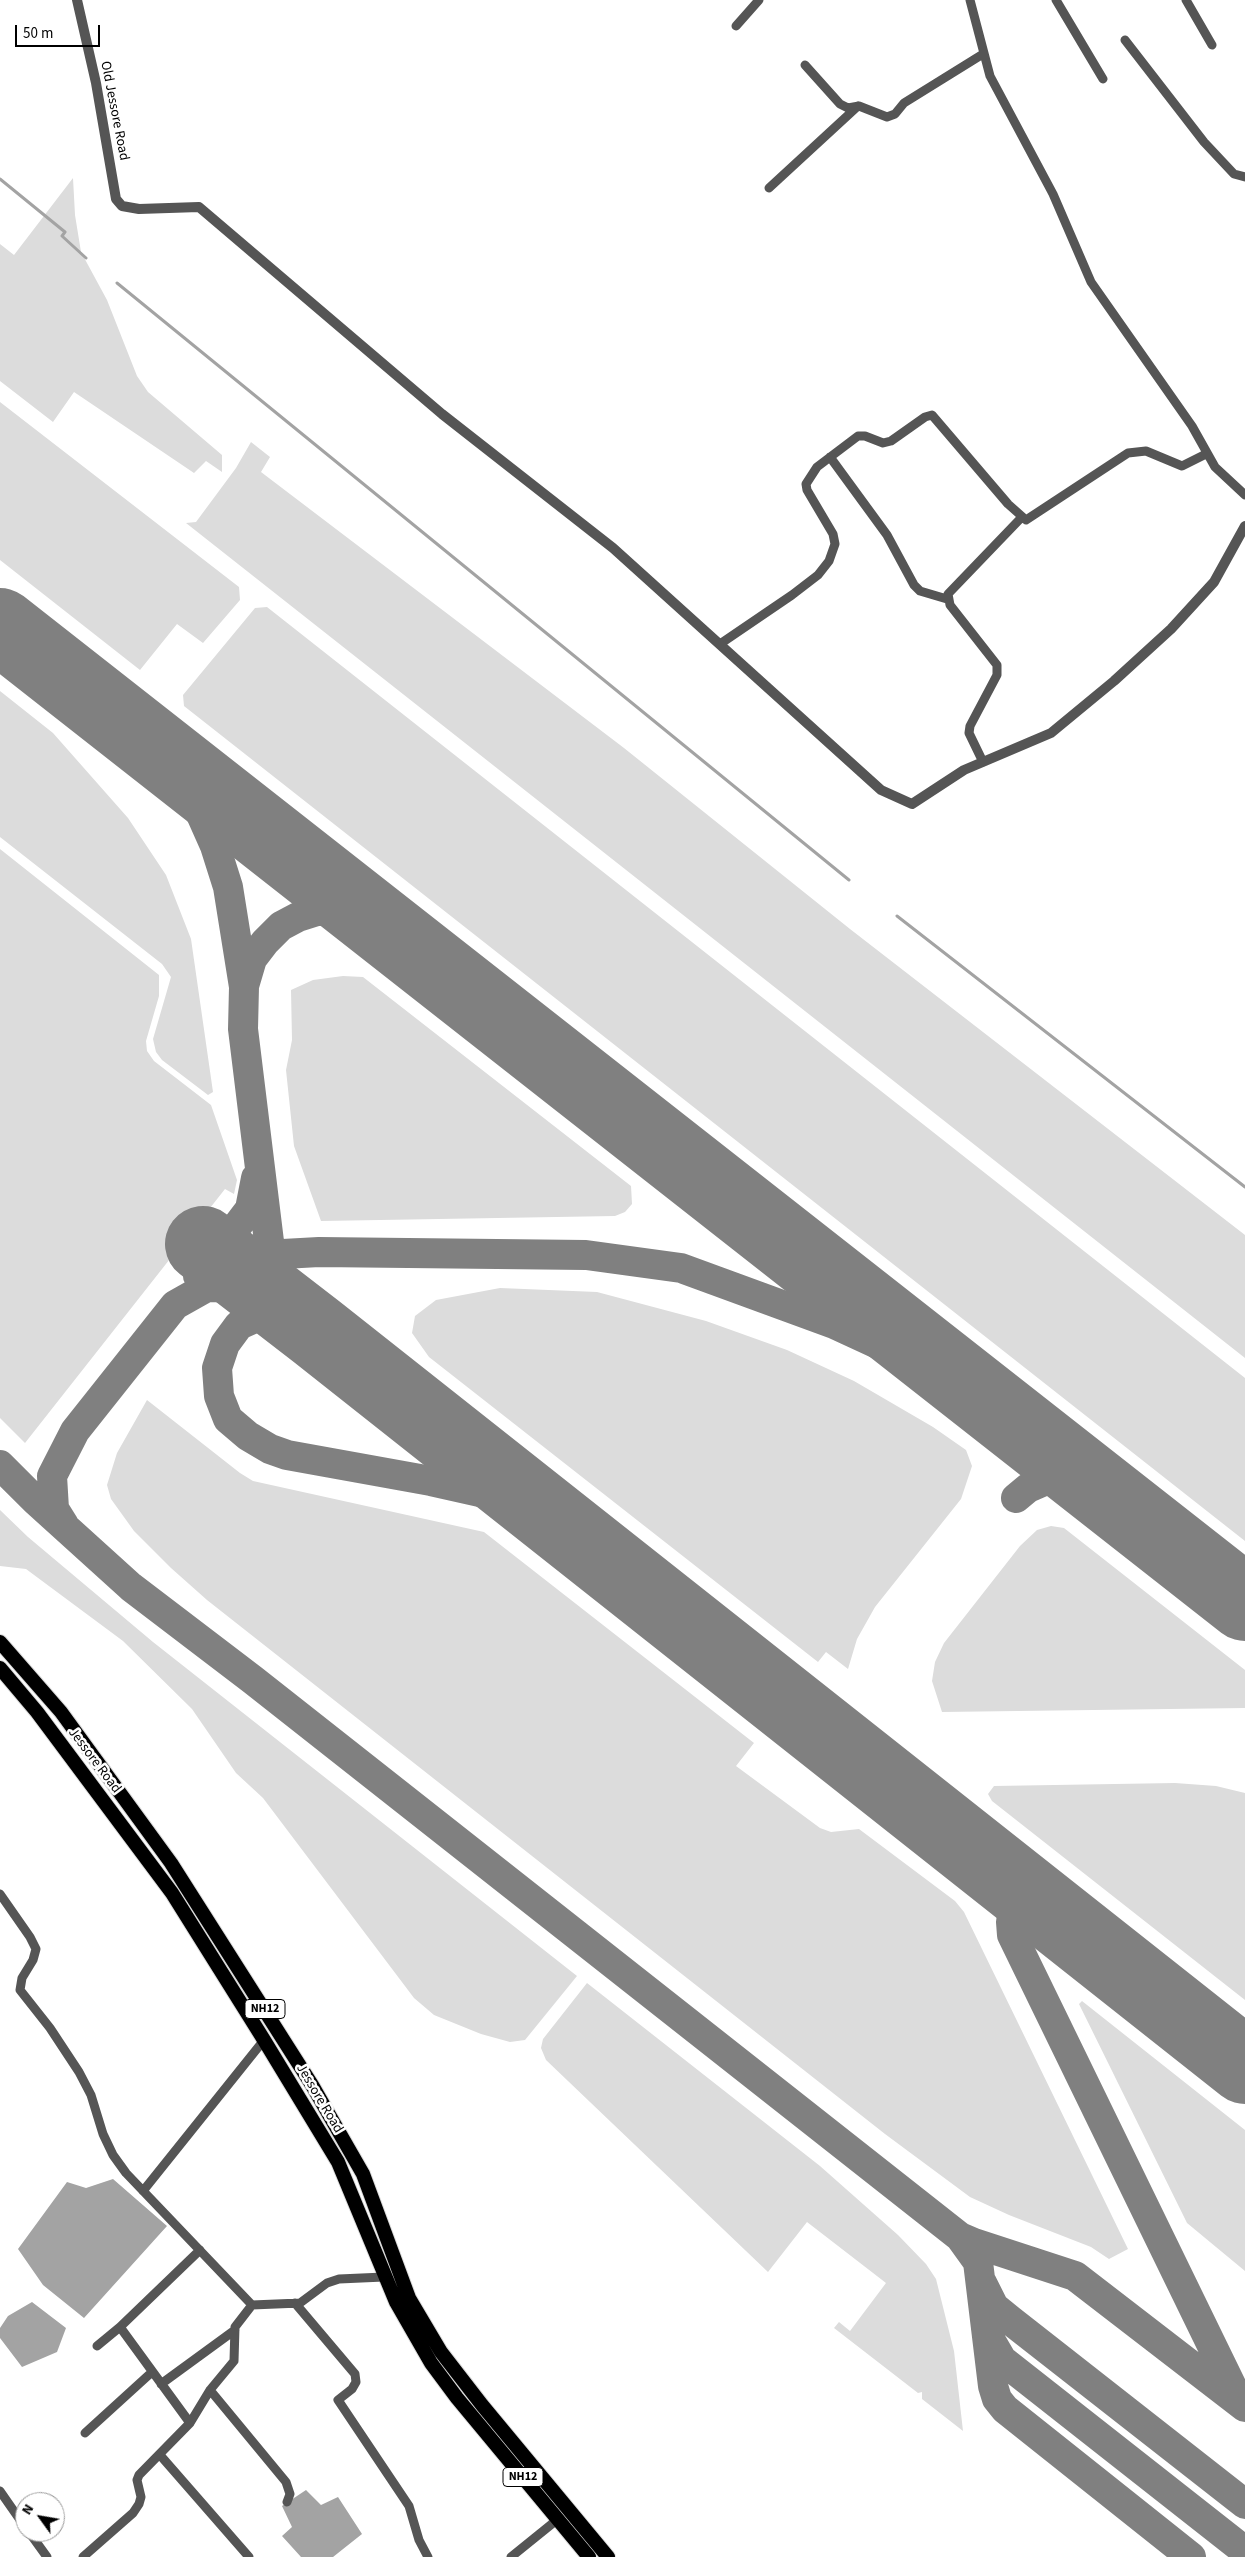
<!DOCTYPE html>
<style>
body{margin:0}
#map{position:relative;width:1245px;height:2557px;overflow:hidden;background:#fff;font-family:"Source Sans 3",sans-serif}
canvas{display:block}
.north{position:absolute;left:15px;top:2492px;width:50px;height:50px;box-sizing:border-box;background:#fff;border:1px solid #999;border-radius:50%;rotate:302deg;font-size:14px;font-weight:700;line-height:20px;text-align:center;color:#000}
.north::after{content:'';display:block;margin:auto;width:18px;height:22px;background:#000;clip-path:polygon(50% 0,100% 100%,50% 72%,0 100%)}
.scale{position:absolute;left:15px;top:25px;width:85px;height:22px;box-sizing:border-box;border:2px solid #000;border-top:0;padding-left:6px;font-size:15px;line-height:18px;white-space:nowrap;color:#000;-webkit-text-stroke:4px #fff;paint-order:stroke}
</style>
<div id="map">
<canvas width="1245" height="2557"></canvas>
<div class="north">N</div>
<div class="scale">50 m</div>
</div>
<script>
const c = document.querySelector('canvas').getContext('2d');
c.lineJoin = 'round';
function fillPath(path, color) {
  c.fillStyle = color;
  c.fill(path, 'evenodd');
}
function poly(rows) {
  const path = new Path2D();
  for (const r of rows) {
    path.moveTo(r[0], r[1]);
    for (let i = 2; i < r.length; i += 2) path.lineTo(r[i], r[i + 1]);
  }
  return path;
}
function stroke(path, color, width, dash) {
  c.strokeStyle = color;
  c.lineWidth = width;
  c.lineCap = dash ? 'butt' : 'round';
  c.setLineDash(dash || []);
  c.stroke(path);
}
function write(font, color, halo, rows, align = 'center') {
  c.font = font + ' "Source Sans 3",sans-serif';
  c.lineWidth = 5;
  c.setLineDash([]);
  c.textBaseline = 'middle';
  c.strokeStyle = halo;
  c.fillStyle = color;
  for (const [text, x, y, turn = 0] of rows) {
    c.save();
    c.translate(x, y);
    c.rotate((+turn || 0) * Math.PI / 180);
    c.textAlign = isNaN(turn) ? turn : align;
    if (halo) c.strokeText(text, 0, 0);
    c.fillText(text, 0, 0);
    c.restore();
  }
}
fillPath(poly([
 [73,178,75,215,81,252,107,300,137,376,148,392,222,455,222,472,206,461,194,473,74,392,53,422,0,381,0,244,14,255],
 [0,402,239,587,240,600,203,643,177,624,140,670,0,560],
 [251,442,270,457,261,472,624,748,850,929,1245,1235,1245,1358,186,523,196,522,236,468],
 [267,607,1245,1378,1245,1541,184,706,183,695,255,608],
 [0,691,53,733,128,818,166,875,191,939,213,1092,208,1095,162,1060,156,1052,153,1039,171,977,162,964,0,837],
 [0,849,159,975,159,996,146,1041,147,1051,154,1061,211,1105,237,1180,234,1194,225,1189,25,1443,0,1418],
 [343,976,363,977,631,1186,632,1204,625,1212,615,1216,321,1221,294,1146,286,1070,292,1040,291,990,313,980],
 [500,1288,597,1292,706,1321,787,1350,854,1381,933,1427,966,1450,972,1466,961,1499,875,1607,857,1639,848,1669,826,1652,818,1662,429,1357,412,1333,415,1316,436,1300],
 [147,1400,240,1473,253,1481,484,1532,754,1743,736,1766,820,1828,831,1832,859,1829,955,1901,964,1912,1128,2249,1109,2259,1091,2247,1009,2215,970,2197,885,2134,207,1600,171,1568,134,1531,111,1499,107,1485,117,1453],
 [0,1510,28,1537,153,1642,577,1976,525,2040,510,2042,481,2034,434,2015,414,1998,263,1798,236,1773,192,1709,123,1641,26,1569,0,1566],
 [1051,1526,1064,1528,1245,1670,1245,1708,942,1712,932,1681,935,1662,944,1643,1020,1546,1037,1530],
 [1175,1783,1216,1786,1245,1793,1245,2000,992,1801,988,1794,994,1786],
 [587,1983,820,2166,898,2235,926,2264,936,2279,954,2351,963,2431,922,2399,922,2392,918,2393,834,2328,839,2322,850,2331,886,2283,807,2222,768,2272,546,2060,541,2048,543,2039],
 [1082,2001,1245,2130,1245,2271,1187,2223,1079,2004]
]), '#dcdcdc');
fillPath(poly([
 [113,2179,167,2226,84,2318,43,2285,18,2249,67,2182,86,2188],
 [32,2302,66,2328,57,2352,22,2367,0,2338,0,2328,8,2316],
 [306,2490,321,2505,338,2497,362,2534,333,2557,301,2557,282,2536,292,2527,282,2506]
]), '#a3a3a3');
stroke(poly([
 [0,179,65,232,62,236,86,258],
 [117,283,849,880],
 [897,916,1245,1187]
]), '#a3a3a3', 3);
stroke(poly([
 [153,746,184,783,199,810,215,846,228,887,244,987,243,1029,271,1258,279,1282,297,1310,317,1332],
 [244,986,252,959,265,942,281,926,298,917,317,911,337,911,356,913,375,921],
 [206,1267,250,1209,256,1178],
 [198,1276,229,1257,319,1252,586,1255,681,1268,834,1324,912,1360,995,1407],
 [315,1331,283,1317,257,1317,239,1325,225,1344,217,1368,219,1396,228,1419,248,1436,270,1449,287,1455,431,1481,489,1494,529,1505,577,1537],
 [0,1465,36,1501,131,1587,253,1680,960,2237,974,2243,1075,2276,1245,2407],
 [1016,1498,1028,1488,1051,1478,1079,1480,1099,1488],
 [64,1525,54,1509,52,1476,75,1431,175,1305,207,1287,246,1288,296,1316],
 [1076,1933,1038,1910,1023,1913,1011,1922,1012,1935,1236,2395],
 [960,2237,978,2262,993,2386,997,2399,1005,2409,1191,2557],
 [982,2283,994,2307,1010,2320,1245,2504],
 [988,2336,1002,2360,1245,2551]
]), '#808080', 30);
stroke(poly([
 [0,626,1245,1603],
 [203,1244,317,1332,1245,2066]
]), '#808080', 76);
const trunk = poly([
 [0,1642,61,1712,171,1863,312,2085,363,2174,409,2298,441,2352,482,2405,608,2557],
 [0,1668,37,1712,172,1893,264,2040,338,2162,396,2302,431,2363,457,2398,589,2557]
]);
stroke(trunk, '#dbdbdb', 16);
stroke(poly([
 [970,0,990,76,1053,194,1091,282,1192,426,1215,467,1245,495],
 [1056,0,1103,79],
 [1186,0,1212,45],
 [736,26,759,0],
 [1125,40,1204,142,1234,174,1245,177],
 [805,65,840,104,848,108,859,106,887,117,895,114,904,103,983,54],
 [769,188,858,106],
 [830,457,887,535,914,585,920,591,947,599],
 [720,644,792,595,818,575,829,561,835,544,833,534,807,490,806,484,817,467,858,436,865,436,883,443,891,441,925,417,932,415,1008,504,1026,520,1128,453,1146,451,1182,466,1206,454],
 [983,762,969,733,970,726,997,675,997,665,950,605,948,594,1021,518],
 [0,1894,30,1937,36,1949,33,1960,22,1978,20,1990,50,2028,79,2072,91,2095,103,2134,113,2155,126,2173,252,2305,300,2303,327,2283,339,2279,384,2277],
 [143,2191,264,2040],
 [295,2303,355,2374,356,2382,352,2389,338,2400,409,2506,419,2540,428,2557],
 [120,2327,190,2423],
 [97,2346,120,2327,200,2250],
 [161,2384,235,2330],
 [210,2390,286,2482,290,2494,287,2502],
 [85,2433,152,2372],
 [160,2455,249,2557],
 [0,2491,25,2527],
 [29,2532,47,2557],
 [83,2557,133,2513,139,2504,141,2497,137,2480,139,2475,190,2423,210,2390,234,2361,235,2327,252,2305],
 [511,2557,558,2519]
]), '#555', 9);
stroke(poly([
 [77,0,96,83,116,199,122,206,139,209,199,207,442,414,613,548,881,790,912,804,964,770,1051,733,1114,681,1171,629,1214,582,1245,526]
]), '#555', 10);
stroke(trunk, '#000', 14);
for (const [x, y, w] of [
 [265,2009,40],
 [523,2477,40]
]) {
  const box = new Path2D();
  box.roundRect(x - w / 2, y - 9.5, w, 19, 4);
  c.fillStyle = '#fff';
  c.fill(box);
  stroke(box, '#000', 1);
}
write('bold 12px', '#000', null, [
 ["NH12",265,2009],
 ["NH12",523,2477]
]);
write('14px', '#000', '#fff', [
 ["Old Jessore Road",114,111,79],
 ["Jessore Road",94,1761,53],
 ["Jessore Road",319,2099,59]
]);
</script>
